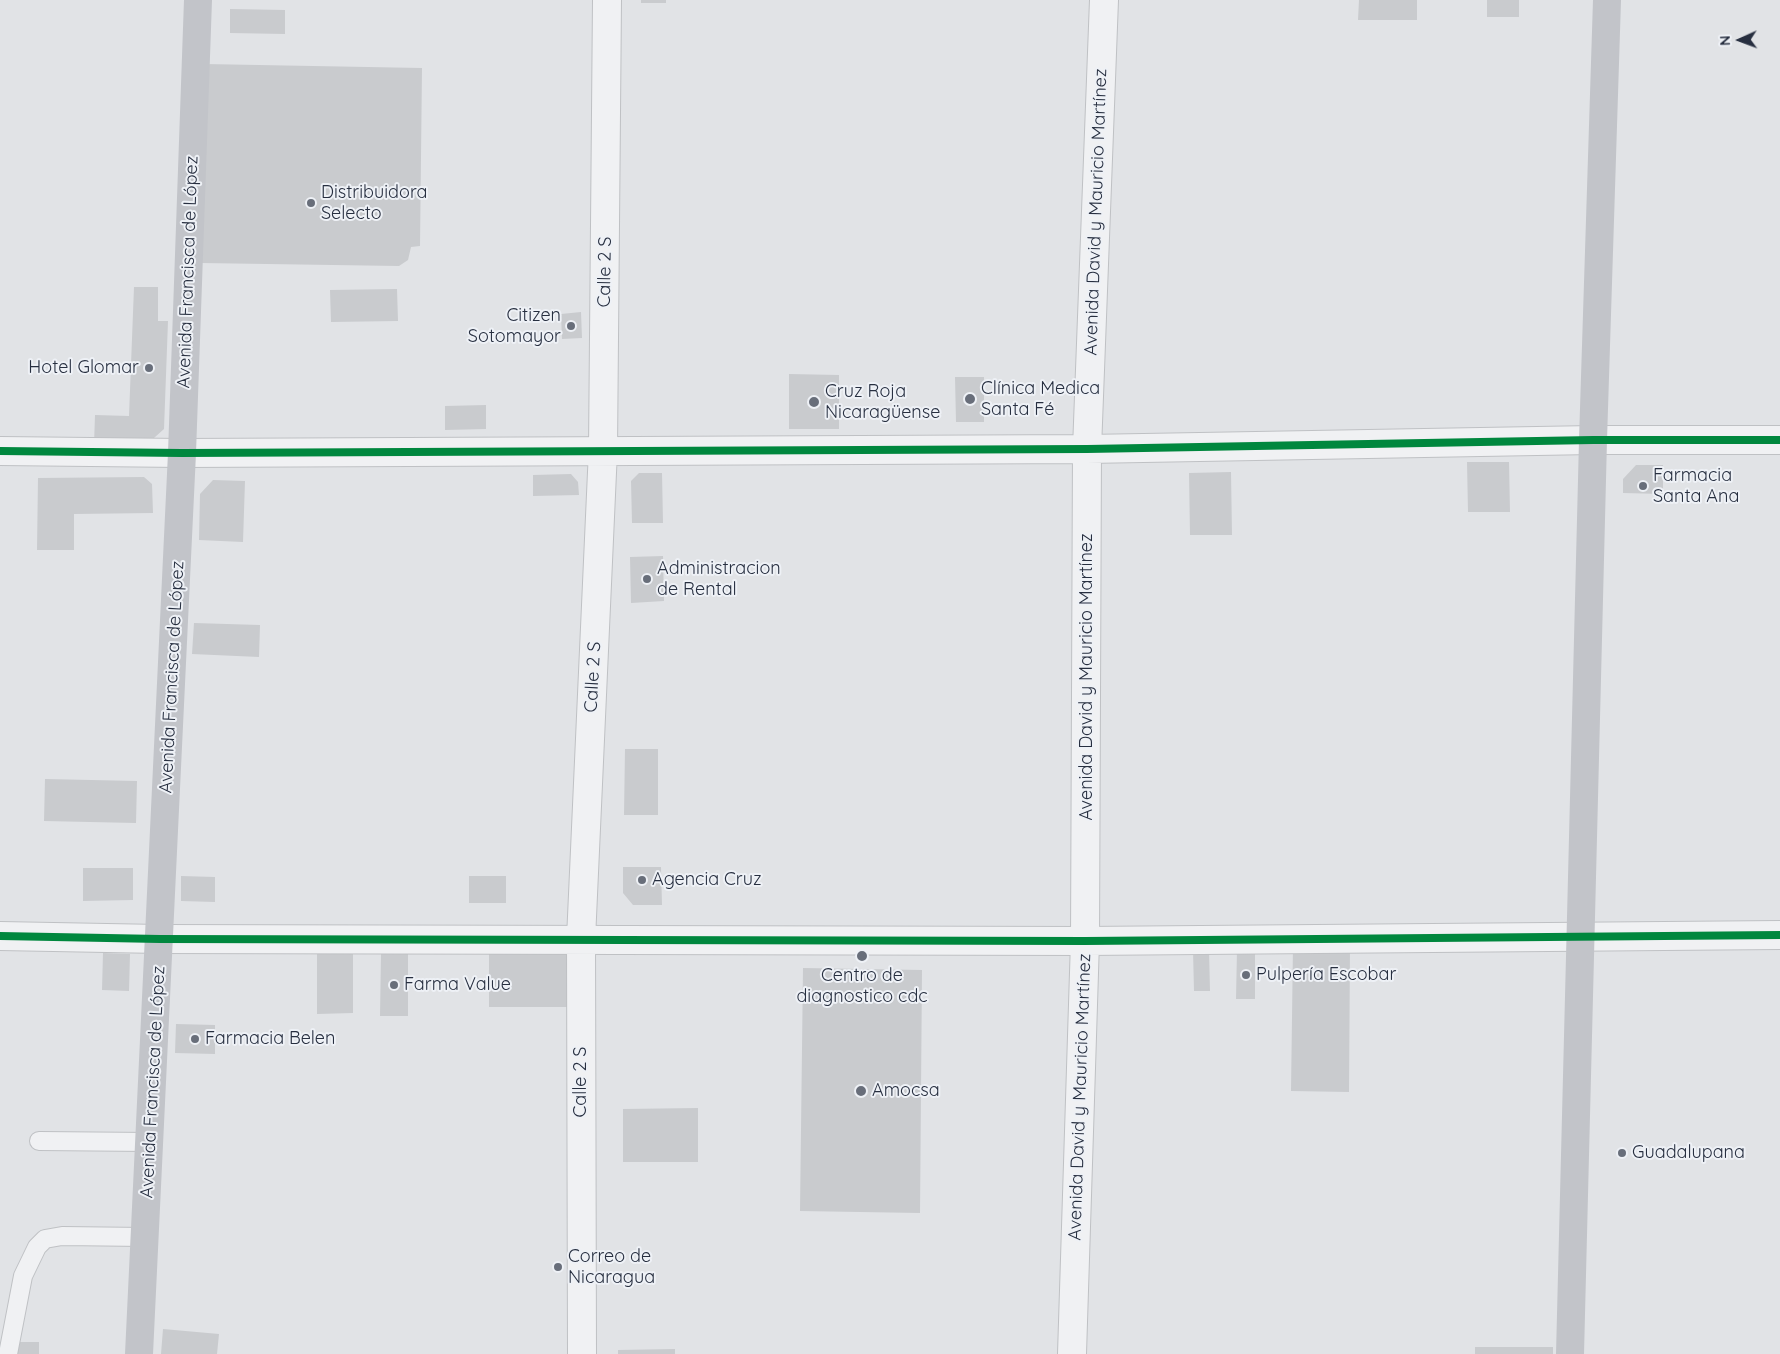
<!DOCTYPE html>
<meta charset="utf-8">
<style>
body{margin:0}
#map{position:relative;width:1780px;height:1354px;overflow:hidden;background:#e1e3e6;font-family:Quicksand,sans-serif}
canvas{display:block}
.north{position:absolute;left:1715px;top:15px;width:50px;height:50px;-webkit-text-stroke:4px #eef1f6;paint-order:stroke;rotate:268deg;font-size:14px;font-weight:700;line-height:20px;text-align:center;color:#272f40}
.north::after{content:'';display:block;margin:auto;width:18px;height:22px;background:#272f40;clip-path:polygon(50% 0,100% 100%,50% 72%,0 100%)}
</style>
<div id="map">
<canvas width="1780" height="1354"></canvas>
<div class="north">N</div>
</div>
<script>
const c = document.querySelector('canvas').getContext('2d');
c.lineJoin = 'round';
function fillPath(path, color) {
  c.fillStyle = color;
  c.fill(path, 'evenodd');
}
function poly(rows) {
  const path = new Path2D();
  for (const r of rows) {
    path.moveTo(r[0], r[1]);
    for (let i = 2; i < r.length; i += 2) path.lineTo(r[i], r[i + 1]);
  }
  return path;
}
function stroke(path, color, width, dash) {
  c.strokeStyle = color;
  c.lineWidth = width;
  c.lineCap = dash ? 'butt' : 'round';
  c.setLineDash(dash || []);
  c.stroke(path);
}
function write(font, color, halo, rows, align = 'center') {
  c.font = font + ' Quicksand,sans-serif';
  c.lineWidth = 4;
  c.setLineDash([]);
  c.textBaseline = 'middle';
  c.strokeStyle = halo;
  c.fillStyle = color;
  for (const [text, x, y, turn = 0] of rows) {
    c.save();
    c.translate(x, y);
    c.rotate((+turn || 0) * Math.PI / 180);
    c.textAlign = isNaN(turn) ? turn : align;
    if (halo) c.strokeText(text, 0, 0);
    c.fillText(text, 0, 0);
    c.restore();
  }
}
fillPath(poly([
 [641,0,666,0,666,3,641,3],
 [1359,0,1417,0,1417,20,1358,20],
 [1487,0,1519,0,1519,17,1487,17],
 [230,9,285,10,285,34,230,33],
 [204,64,422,68,420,246,411,247,408,260,399,266,201,263],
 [134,287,158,287,158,321,168,321,164,429,145,446,94,445,95,415,129,416],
 [397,289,398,321,331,322,330,290],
 [581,312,582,338,562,339,561,314],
 [789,374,839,375,839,429,789,429],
 [955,377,984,377,984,422,956,422],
 [486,405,486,429,445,430,445,406],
 [1467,462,1509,462,1510,512,1468,512],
 [1636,465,1663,465,1663,494,1623,493,1623,479],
 [1231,472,1232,535,1190,535,1189,473],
 [639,473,662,473,663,523,632,523,631,481],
 [571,474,578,482,579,495,533,496,533,475],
 [144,477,152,484,153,513,74,514,74,550,37,550,38,478],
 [213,480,245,481,243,542,199,540,200,494],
 [663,556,664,601,631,603,630,557],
 [194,623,260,625,259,657,192,654],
 [625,749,658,749,658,815,624,815],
 [45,779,137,781,136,823,44,821],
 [623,867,661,867,662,905,633,905,623,893],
 [83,868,133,868,133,900,83,901],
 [181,876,215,877,215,902,181,901],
 [469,876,506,876,506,903,469,903],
 [1293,945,1350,946,1349,1092,1291,1091],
 [489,948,576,948,576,1007,489,1007],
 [1193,950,1209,950,1210,991,1194,991],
 [1237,950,1255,950,1255,999,1236,999],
 [317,951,353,951,353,1013,317,1014],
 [103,953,130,954,129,991,102,990],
 [381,954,408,954,408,1016,380,1016],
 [803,968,922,970,920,1213,800,1211],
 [176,1024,215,1025,215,1054,175,1053],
 [698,1108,698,1162,623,1162,623,1109],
 [163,1329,219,1334,217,1354,161,1354],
 [12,1342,39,1342,39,1354,12,1354],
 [1475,1347,1553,1347,1553,1354,1475,1354],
 [675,1349,675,1354,618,1354,618,1350]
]), '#c9cbce');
const lane = poly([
 [39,1141,150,1142],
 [8,1354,23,1276,37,1247,45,1239,62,1236,145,1237]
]);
const street = poly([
 [0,451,182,453,1087,449,1593,440,1780,440],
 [0,936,160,939,1085,941,1780,935],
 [582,1354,581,939,603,450,607,0],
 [1072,1354,1085,941,1087,449,1104,0]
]);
stroke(lane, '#bfc1c4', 20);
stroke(street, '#bfc1c4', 30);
stroke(lane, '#f0f1f3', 18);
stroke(street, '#f0f1f3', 28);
stroke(poly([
 [139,1354,182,453,198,0],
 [1570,1354,1593,440,1607,0]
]), '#c2c4c9', 28);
stroke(poly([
 [0,451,182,453,1087,449,1593,440,1780,440],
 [0,936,160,939,1085,941,1780,935]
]), '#00873e', 8);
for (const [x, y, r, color] of [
 [311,203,5,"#686e7a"],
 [571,326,5,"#686e7a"],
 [149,368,5,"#686e7a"],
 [970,399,6,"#686e7a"],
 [814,402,6,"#686e7a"],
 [1643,486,5,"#686e7a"],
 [647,579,5,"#686e7a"],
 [642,880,5,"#686e7a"],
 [862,956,6,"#686e7a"],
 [1246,975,5,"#686e7a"],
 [394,985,5,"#686e7a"],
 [195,1039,5,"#686e7a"],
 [861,1091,6,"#686e7a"],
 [1622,1153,5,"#686e7a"],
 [558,1267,5,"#686e7a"]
]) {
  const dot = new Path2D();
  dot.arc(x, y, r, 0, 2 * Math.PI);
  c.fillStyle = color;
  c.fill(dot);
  stroke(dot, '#eef1f6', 2);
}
write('18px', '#272f40', '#eef1f6', [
 ["Distribuidora",321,193],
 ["Selecto",321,214],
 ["Citizen",561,316,"right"],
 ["Sotomayor",561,337,"right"],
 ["Hotel Glomar",139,368,"right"],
 ["Clínica Medica",981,389],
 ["Santa Fé",981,410],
 ["Cruz Roja",825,392],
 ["Nicaragüense",825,413],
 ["Farmacia",1653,476],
 ["Santa Ana",1653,497],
 ["Administracion",657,569],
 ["de Rental",657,590],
 ["Agencia Cruz",652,880],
 ["Pulpería Escobar",1256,975],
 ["Centro de",862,976,"center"],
 ["diagnostico cdc",862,997,"center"],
 ["Farma Value",404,985],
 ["Farmacia Belen",205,1039],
 ["Amocsa",872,1091],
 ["Guadalupana",1632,1153],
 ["Correo de",568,1257],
 ["Nicaragua",568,1278]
], 'left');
write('18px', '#272f40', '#eef1f6', [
 ["Avenida David y Mauricio Martínez",1096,212,-88],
 ["Avenida Francisca de López",188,272,-88],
 ["Calle 2 S",605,272,-89],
 ["Avenida Francisca de López",172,677,-87],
 ["Calle 2 S",593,677,-87],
 ["Avenida David y Mauricio Martínez",1087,677,-90],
 ["Avenida Francisca de López",153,1082,-87],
 ["Calle 2 S",581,1082,-90],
 ["Avenida David y Mauricio Martínez",1080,1097,-88]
]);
</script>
